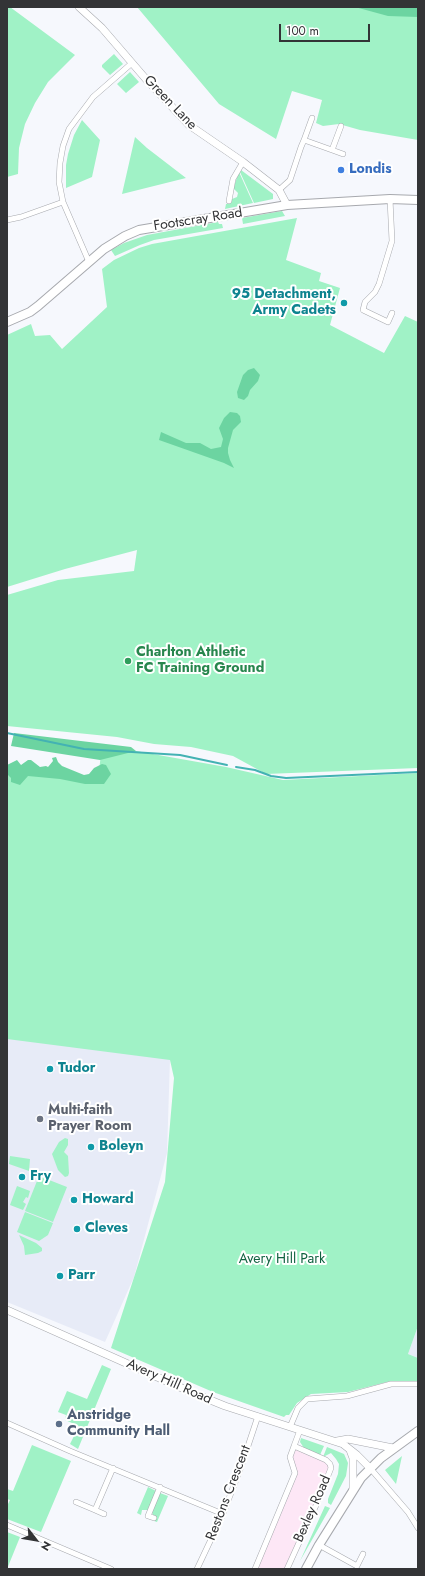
<!DOCTYPE html>
<style>
body{margin:0}
#map{position:relative;width:425px;height:1576px;overflow:hidden;background:#f6f8fd;font-family:Jost,sans-serif}
canvas{display:block}
.frame{position:absolute;inset:0;border:8px solid #333436;pointer-events:none}
.north{position:absolute;left:16px;top:1520px;width:40px;height:40px;-webkit-text-stroke:3px #fff;paint-order:stroke;rotate:121deg;font-size:11px;font-weight:700;line-height:16px;text-align:center;color:#333436}
.north::after{content:'';display:block;margin:auto;width:14px;height:18px;background:#333436;clip-path:polygon(50% 0,100% 100%,50% 72%,0 100%)}
.scale{position:absolute;left:279px;top:24px;width:91px;height:18px;box-sizing:border-box;border:2px solid #333436;border-top:0;padding-left:5px;font-size:12px;line-height:14px;white-space:nowrap;color:#333436;-webkit-text-stroke:3px #fff;paint-order:stroke}
</style>
<div id="map">
<canvas width="425" height="1576"></canvas>
<div class="frame"></div>
<div class="north">N</div>
<div class="scale">100 m</div>
</div>
<script>
const c = document.querySelector('canvas').getContext('2d');
c.lineJoin = 'round';
function fillPath(path, color) {
  c.fillStyle = color;
  c.fill(path, 'evenodd');
}
function poly(rows) {
  const path = new Path2D();
  for (const r of rows) {
    path.moveTo(r[0], r[1]);
    for (let i = 2; i < r.length; i += 2) path.lineTo(r[i], r[i + 1]);
  }
  return path;
}
function stroke(path, color, width, dash) {
  c.strokeStyle = color;
  c.lineWidth = width;
  c.lineCap = dash ? 'butt' : 'round';
  c.setLineDash(dash || []);
  c.stroke(path);
}
function write(font, color, halo, rows, align = 'center') {
  c.font = font + ' Jost,sans-serif';
  c.lineWidth = 4;
  c.setLineDash([]);
  c.textBaseline = 'middle';
  c.strokeStyle = halo;
  c.fillStyle = color;
  for (const [text, x, y, turn = 0] of rows) {
    c.save();
    c.translate(x, y);
    c.rotate((+turn || 0) * Math.PI / 180);
    c.textAlign = isNaN(turn) ? turn : align;
    if (halo) c.strokeText(text, 0, 0);
    c.fillText(text, 0, 0);
    c.restore();
  }
}
fillPath(poly([
 [294,1446,326,1460,331,1468,287,1569,252,1569,296,1474,290,1457]
]), '#fde7f6');
fillPath(poly([
 [7,913,170,1059,167,1153,134,1277,105,1342,7,1302],
 [418,1326,418,1358,408,1354]
]), '#e7ebf7');
fillPath(poly([
 [7,7,10,7,75,55,48,82,35,103,25,124,19,148,18,174,7,177],
 [137,7,418,7,418,140,360,130,339,124,323,126,316,123,322,100,292,91,276,139,219,104],
 [114,54,123,64,110,75,102,67,102,65],
 [130,72,139,82,126,93,117,84],
 [82,120,100,140,92,177,66,188,66,165,68,154,74,135],
 [135,137,147,148,186,178,122,194],
 [241,170,273,194,273,199,254,203,240,172],
 [239,172,253,203,225,209,226,204,231,203,232,199,237,197,238,193,234,189,234,186],
 [282,211,285,216,243,224,242,218],
 [297,218,286,260,321,273,319,281,340,288,330,325,384,353,405,316,418,322,418,768,266,774,233,756,191,747,154,744,117,737,7,726,7,595,58,580,134,571,137,550,65,569,7,587,7,335,31,324,35,336,50,335,62,349,107,307,102,269,114,260,139,248,152,244],
 [218,222,219,224,222,224,223,228,154,240,140,245,115,256,111,250,124,243,147,235],
 [102,745,226,767,283,780,418,773,418,1326,408,1354,418,1358,418,1381,391,1381,348,1392,311,1394,297,1403,289,1415,286,1415,284,1417,213,1392,111,1348,165,1182,174,1078,170,1060,7,1039,7,768,98,780],
 [65,1138,68,1139,68,1145,64,1152,68,1156,69,1173,68,1176,65,1177,58,1170,52,1154,59,1142],
 [10,1156,30,1159,29,1171,9,1164],
 [39,1176,67,1187,53,1222,25,1211],
 [17,1186,30,1191,28,1198,26,1197,23,1202,26,1204,23,1210,10,1205],
 [25,1212,53,1223,48,1235,39,1241,17,1232],
 [19,1235,36,1243,42,1248,42,1251,38,1253,25,1255,24,1246],
 [102,1365,111,1369,78,1449,70,1444,79,1426,65,1420,66,1415,58,1412,67,1391,87,1399],
 [301,1438,324,1446,320,1455,304,1448,300,1442],
 [32,1445,71,1461,41,1532,7,1519,7,1506,10,1500,7,1499,7,1489,13,1491],
 [327,1447,344,1454,348,1463,346,1476,331,1505,328,1503,328,1499,338,1474,339,1464,336,1459,331,1453,323,1457],
 [402,1456,396,1484,385,1470],
 [148,1487,156,1491,148,1510,142,1510,141,1515,137,1513],
 [160,1493,168,1496,157,1522,154,1521,156,1516,153,1515,152,1512],
 [325,1506,330,1508,300,1561],
 [7,1532,20,1537,7,1569]
]), '#a0f2c6');
fillPath(poly([
 [355,7,418,7,418,17,388,16],
 [254,368,260,375,258,381,250,390,248,396,244,400,238,398,237,392,243,375,248,370],
 [230,412,237,413,240,416,241,422,233,430,228,448,228,453,230,460,234,468,224,463,159,440,161,432,186,443,200,443,211,449,221,447,223,439,219,428,224,418],
 [14,733,131,747,136,751,100,760,11,746],
 [56,757,58,762,62,766,84,775,89,774,94,768,102,764,106,765,111,774,104,784,85,784,60,779,28,776,20,785,11,782,11,778,7,774,7,765,17,760,21,765,28,760,31,760,40,767,46,766,48,767,53,761,52,758]
]), '#6cd4a1');
stroke(poly([
 [7,733,84,749,180,755,227,765],
 [236,767,255,770,271,776,286,778,418,772]
]), '#43b2b3', 2);
const street = poly([
 [304,140,312,118],
 [332,150,343,154],
 [279,190,290,180,301,147,304,140,332,150,341,126],
 [390,199,392,241,379,284,375,292,365,302,363,310,388,322,392,313],
 [229,201,233,179,243,162],
 [7,220,21,217,63,202],
 [89,262,63,202,59,182,60,163,63,146,69,129,93,97,132,63],
 [7,1423,70,1451,223,1514],
 [290,1427,298,1408,307,1399,347,1396,391,1384,418,1384],
 [370,1468,408,1512,418,1528],
 [76,1502,95,1510,113,1468],
 [95,1510,104,1514],
 [154,1518,148,1516,160,1487],
 [7,1525,111,1569],
 [319,1545,357,1566,363,1554],
 [197,1569,223,1514,241,1467,258,1416],
 [255,1569,295,1473,290,1457,294,1446],
 [287,1569,318,1501,331,1468,330,1464,326,1460,294,1446,300,1430]
]);
const secondary = poly([
 [79,7,102,28,145,78,189,125,243,162,279,190,287,205],
 [7,1310,193,1393,225,1406,343,1444,357,1455,370,1468],
 [337,1441,348,1439,393,1448],
 [350,1450,353,1458,353,1489]
]);
const primary = poly([
 [7,322,30,312,38,306,104,249,125,236,139,230,287,205,390,199,418,200],
 [306,1569,319,1545,361,1478,381,1458,418,1431]
]);
stroke(street, '#a7a9ae', 6);
stroke(secondary, '#a7a9ae', 8);
stroke(primary, '#a7a9ae', 10);
stroke(street, '#fff', 5);
stroke(secondary, '#fff', 7);
stroke(primary, '#fff', 8);
for (const [x, y, r, color] of [
 [341,170,4,"#3f7fe0"],
 [344,303,4,"#0f9aa8"],
 [128,661,4,"#2e9e5b"],
 [50,1069,4,"#0f9aa8"],
 [40,1119,4,"#6b7280"],
 [91,1147,4,"#0f9aa8"],
 [22,1177,4,"#0f9aa8"],
 [74,1200,4,"#0f9aa8"],
 [77,1229,4,"#0f9aa8"],
 [60,1276,4,"#0f9aa8"],
 [59,1424,4,"#5c6f8a"]
]) {
  const dot = new Path2D();
  dot.arc(x, y, r, 0, 2 * Math.PI);
  c.fillStyle = color;
  c.fill(dot);
  stroke(dot, '#fff', 1.5);
}
write('14px', '#333436', '#fff', [
 ["Green Lane",170,103,46],
 ["Footscray Road",198,220,-9],
 ["Avery Hill Road",169,1382,24],
 ["Restons Crescent",229,1493,-69],
 ["Bexley Road",313,1509,-66]
]);
write('bold 14px', '#366cbe', '#fff', [
 ["Londis",349,170]
], 'left');
write('bold 14px', '#0d838f', '#fff', [
 ["95 Detachment,",336,295,"right"],
 ["Army Cadets",336,311,"right"],
 ["Tudor",58,1069],
 ["Boleyn",99,1147],
 ["Fry",30,1177],
 ["Howard",82,1200],
 ["Cleves",85,1229],
 ["Parr",68,1276]
], 'left');
write('bold 14px', '#27864d', '#fff', [
 ["Charlton Athletic",136,653],
 ["FC Training Ground",136,669]
], 'left');
write('bold 14px', '#5b616d', '#fff', [
 ["Multi-faith",48,1111],
 ["Prayer Room",48,1127]
], 'left');
write('14px', '#116241', '#fff', [
 ["Avery Hill Park",282,1260]
]);
write('bold 14px', '#4e5e75', '#fff', [
 ["Anstridge",67,1416],
 ["Community Hall",67,1432]
], 'left');
</script>
